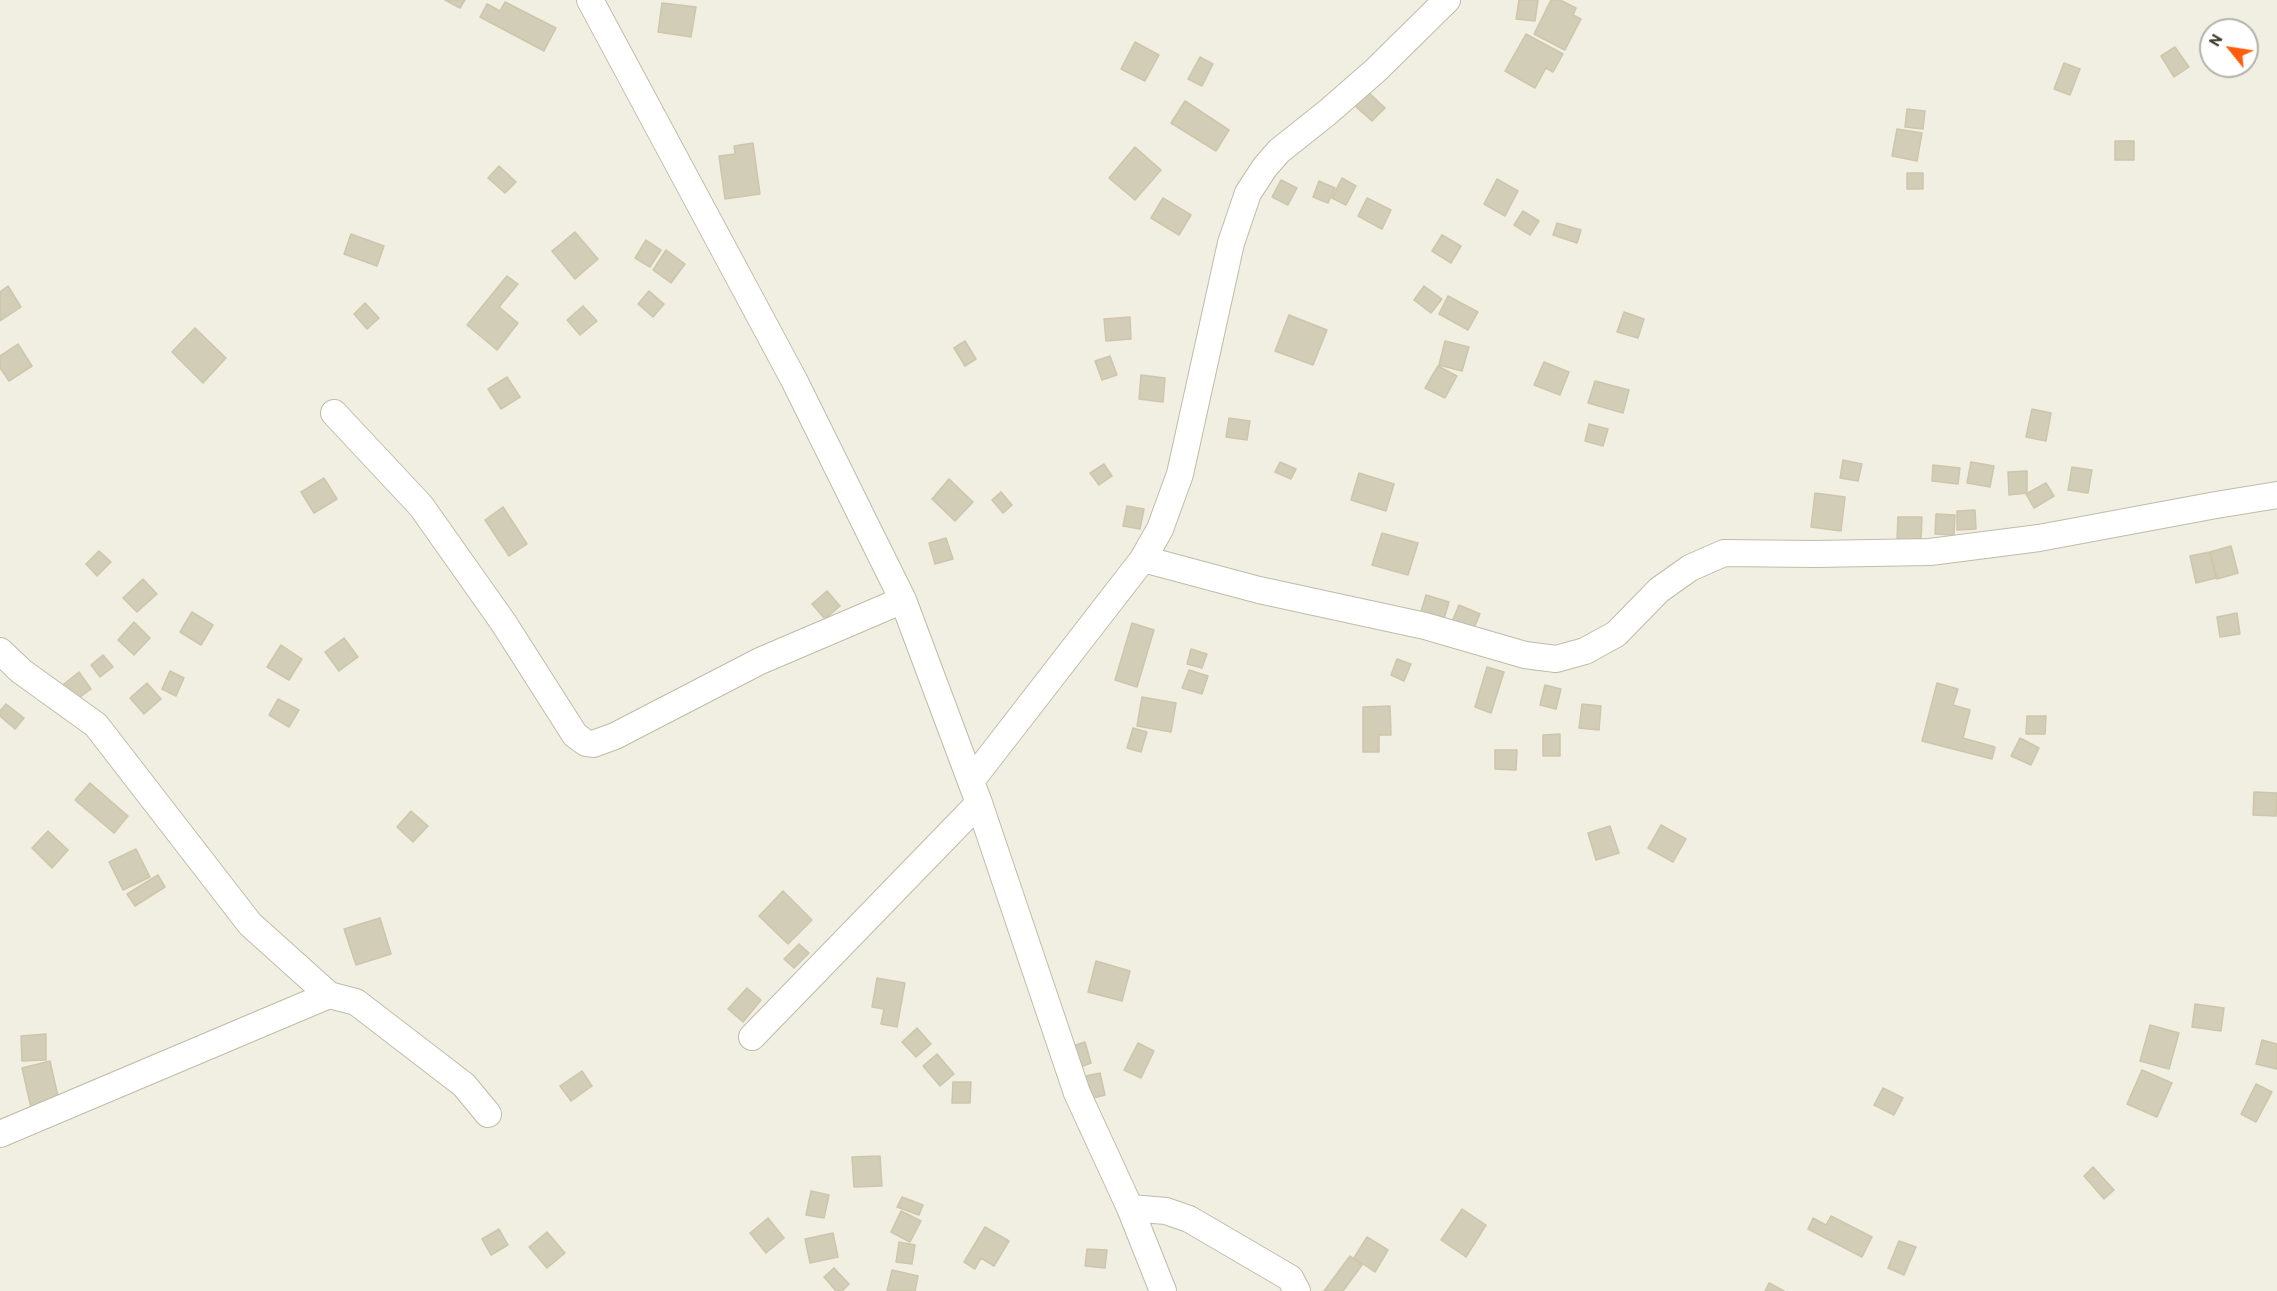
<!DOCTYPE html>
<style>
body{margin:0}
#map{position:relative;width:2277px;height:1291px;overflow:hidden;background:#f1efe2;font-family:Barlow,sans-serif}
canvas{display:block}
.north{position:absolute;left:2199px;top:18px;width:60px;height:60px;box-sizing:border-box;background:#fff;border:2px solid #b3b2ad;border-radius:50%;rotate:300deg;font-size:16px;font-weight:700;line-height:24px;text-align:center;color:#423f32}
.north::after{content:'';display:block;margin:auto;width:21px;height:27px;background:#fd5e0d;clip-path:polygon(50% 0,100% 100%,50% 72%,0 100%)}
</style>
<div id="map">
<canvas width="2277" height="1291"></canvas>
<div class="north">N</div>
</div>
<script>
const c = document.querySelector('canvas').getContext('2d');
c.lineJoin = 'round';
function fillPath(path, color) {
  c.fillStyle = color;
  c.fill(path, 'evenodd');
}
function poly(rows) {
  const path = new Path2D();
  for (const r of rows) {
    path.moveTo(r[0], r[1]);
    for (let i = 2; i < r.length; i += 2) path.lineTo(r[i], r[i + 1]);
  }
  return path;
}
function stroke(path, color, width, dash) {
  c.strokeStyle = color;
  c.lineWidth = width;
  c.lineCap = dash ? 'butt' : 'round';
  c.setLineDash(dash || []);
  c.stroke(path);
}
const building = poly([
 [445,0,465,0,460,8,445,0],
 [1519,0,1538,0,1535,21,1516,19,1519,0],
 [1551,0,1560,0,1576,8,1573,15,1581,19,1565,50,1534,34,1551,0],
 [505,2,556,28,544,51,480,17,487,4,500,11,505,2],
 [662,3,696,7,691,37,658,32,662,3],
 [1526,34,1563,54,1553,72,1546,68,1535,88,1505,71,1526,34],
 [1135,42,1159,55,1145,81,1121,69,1135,42],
 [2175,47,2189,67,2174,77,2161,56,2175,47],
 [1200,57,1213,64,1202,86,1188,79,1200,57],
 [2064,63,2080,69,2070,95,2054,89,2064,63],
 [1368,92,1385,108,1372,121,1355,106,1368,92],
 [1185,101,1229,130,1216,151,1171,123,1185,101],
 [1907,109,1925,111,1923,129,1905,127,1907,109],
 [1897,129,1922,133,1917,161,1892,156,1897,129],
 [2115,141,2134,141,2134,160,2115,160,2115,141],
 [753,143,760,194,725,199,719,156,735,154,734,146,753,143],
 [1135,147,1161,170,1135,200,1109,178,1135,147],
 [499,166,516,182,505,193,488,178,499,166],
 [1907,173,1923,173,1923,189,1907,189,1907,173],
 [1342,178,1356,186,1346,205,1332,198,1342,178],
 [1497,179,1518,191,1505,216,1484,204,1497,179],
 [1281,180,1297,188,1288,205,1272,197,1281,180],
 [1319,181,1335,188,1328,203,1313,197,1319,181],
 [1163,198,1191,215,1179,235,1151,218,1163,198],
 [1367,198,1391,210,1382,229,1358,216,1367,198],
 [1523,211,1539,221,1530,235,1514,225,1523,211],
 [1557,223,1581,230,1577,243,1553,235,1557,223],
 [575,232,598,259,575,279,552,251,575,232],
 [351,234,384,246,377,266,344,254,351,234],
 [1442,235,1461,246,1451,263,1432,251,1442,235],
 [646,240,661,250,650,267,635,258,646,240],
 [666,250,685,264,671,283,653,270,666,250],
 [507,276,518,284,499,307,518,323,497,350,467,325,507,276],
 [8,286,21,307,0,321,0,292,8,286],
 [1424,286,1442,299,1431,313,1414,300,1424,286],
 [649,291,664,304,653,317,638,304,649,291],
 [1448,296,1478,312,1468,330,1439,314,1448,296],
 [365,303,379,318,367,329,354,314,365,303],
 [583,306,597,321,580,335,567,320,583,306],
 [1624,312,1644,319,1638,338,1617,332,1624,312],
 [1289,315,1327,330,1313,365,1275,351,1289,315],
 [1130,317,1131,339,1106,341,1104,319,1130,317],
 [195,328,226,358,203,383,172,352,195,328],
 [965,341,976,359,965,366,954,348,965,341],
 [1445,341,1469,347,1462,371,1439,365,1445,341],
 [18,344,32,366,9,381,0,368,0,356,18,344],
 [1110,356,1117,375,1102,380,1095,361,1110,356],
 [1544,362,1569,372,1560,395,1534,385,1544,362],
 [1438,366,1457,376,1445,398,1425,388,1438,366],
 [1141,375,1165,378,1163,402,1139,399,1141,375],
 [507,377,520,397,501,409,488,389,507,377],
 [1595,381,1629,390,1623,413,1588,403,1595,381],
 [2032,409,2051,413,2046,441,2026,437,2032,409],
 [1229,418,1250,421,1247,440,1226,437,1229,418],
 [1589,424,1608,429,1603,446,1585,441,1589,424],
 [1843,460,1862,464,1858,481,1840,478,1843,460],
 [1280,462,1296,469,1291,479,1275,472,1280,462],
 [1971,462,1994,466,1990,487,1967,483,1971,462],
 [1104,464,1112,476,1099,485,1090,473,1104,464],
 [1933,465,1960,468,1958,484,1932,481,1933,465],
 [2072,467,2092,470,2088,493,2068,490,2072,467],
 [2027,471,2027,493,2009,495,2008,472,2027,471],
 [1359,473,1394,484,1386,511,1351,500,1359,473],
 [324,478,337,499,314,513,301,492,324,478],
 [949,479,973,502,955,521,932,499,949,479],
 [2046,483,2054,496,2034,508,2026,494,2046,483],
 [1001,492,1012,505,1003,513,992,500,1001,492],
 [1815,493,1845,497,1841,531,1811,527,1815,493],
 [1127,506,1144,509,1140,529,1123,526,1127,506],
 [503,507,527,544,509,556,485,520,503,507],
 [1975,510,1976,529,1957,530,1957,511,1975,510],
 [1936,514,1955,515,1954,535,1935,534,1936,514],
 [1898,517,1922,517,1921,540,1897,539,1898,517],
 [1382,533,1418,543,1408,575,1372,565,1382,533],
 [946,538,953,559,935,564,929,543,946,538],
 [2231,546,2238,573,2217,579,2210,552,2231,546],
 [99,551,111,562,97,576,86,564,99,551],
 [2210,552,2216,578,2196,583,2190,556,2210,552],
 [143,579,157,594,137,612,123,598,143,579],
 [827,591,840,606,825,619,812,604,827,591],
 [1426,595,1449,602,1443,622,1420,615,1426,595],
 [1459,605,1480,614,1472,633,1451,624,1459,605],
 [192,612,213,625,201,645,180,632,192,612],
 [2237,613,2240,634,2220,637,2217,617,2237,613],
 [134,622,150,638,134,655,118,640,134,622],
 [1132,623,1154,630,1137,687,1115,680,1132,623],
 [344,638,358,657,339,671,325,652,344,638],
 [281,645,302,659,289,680,267,667,281,645],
 [1191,649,1207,654,1202,668,1187,664,1191,649],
 [103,655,113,667,100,677,91,665,103,655],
 [1397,659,1411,664,1404,681,1391,675,1397,659],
 [1487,667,1504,672,1491,713,1475,707,1487,667],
 [1189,670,1208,676,1202,694,1182,688,1189,670],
 [170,671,184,678,176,696,162,689,170,671],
 [79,672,91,689,71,704,59,688,79,672],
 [147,683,161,699,144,714,130,698,147,683],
 [1937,683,1958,689,1953,705,1970,710,1963,738,1995,747,1992,759,1922,741,1937,683],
 [1545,685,1561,689,1556,709,1540,705,1545,685],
 [1142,697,1176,703,1171,732,1137,726,1142,697],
 [278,699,299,710,289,727,269,715,278,699],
 [6,704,24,718,15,729,0,716,0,711,6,704],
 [1582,704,1601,706,1599,730,1579,728,1582,704],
 [1390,706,1391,735,1379,735,1379,752,1363,752,1363,707,1390,706],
 [2027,716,2046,716,2045,734,2026,734,2027,716],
 [1133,728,1147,732,1141,752,1127,748,1133,728],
 [1560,734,1560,756,1543,756,1543,735,1560,734],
 [2020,738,2039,748,2031,765,2011,756,2020,738],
 [1495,750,1517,750,1516,770,1495,769,1495,750],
 [90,783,128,816,114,833,75,800,90,783],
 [2254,792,2277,793,2276,816,2253,815,2254,792],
 [411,811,428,826,413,842,397,827,411,811],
 [1661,825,1686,839,1673,862,1648,848,1661,825],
 [1610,826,1619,853,1596,860,1588,833,1610,826],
 [48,831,68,850,52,868,32,848,48,831],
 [136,849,150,877,123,890,109,862,136,849],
 [158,875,165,887,135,906,127,894,158,875],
 [783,891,812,920,788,944,759,916,783,891],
 [380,918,391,954,356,965,344,929,380,918],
 [799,944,809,953,794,968,784,959,799,944],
 [1096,961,1130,971,1122,1001,1088,992,1096,961],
 [877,978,905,983,897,1027,881,1024,884,1009,872,1007,877,978],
 [747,988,761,1000,743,1022,728,1009,747,988],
 [2195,1004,2224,1008,2221,1031,2192,1027,2195,1004],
 [2150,1025,2179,1033,2169,1069,2140,1061,2150,1025],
 [917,1028,931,1044,916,1057,902,1042,917,1028],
 [46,1034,46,1060,22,1061,21,1036,46,1034],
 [2262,1040,2277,1044,2277,1069,2256,1064,2262,1040],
 [1085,1042,1091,1063,1070,1071,1063,1049,1085,1042],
 [1138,1043,1154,1051,1141,1078,1124,1070,1138,1043],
 [937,1054,954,1074,940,1086,923,1066,937,1054],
 [50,1061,60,1105,32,1112,22,1068,50,1061],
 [2142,1070,2172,1083,2157,1117,2127,1104,2142,1070],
 [582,1071,592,1086,571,1101,560,1086,582,1071],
 [1100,1073,1105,1095,1086,1100,1081,1077,1100,1073],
 [953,1082,971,1082,970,1103,952,1103,953,1082],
 [2256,1084,2272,1092,2256,1122,2241,1114,2256,1084],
 [1883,1088,1903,1098,1894,1115,1874,1105,1883,1088],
 [880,1156,882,1186,854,1187,852,1157,880,1156],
 [2093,1167,2114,1190,2104,1199,2084,1176,2093,1167],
 [811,1191,829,1195,824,1218,806,1215,811,1191],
 [902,1197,923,1205,919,1215,897,1207,902,1197],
 [1462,1209,1486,1225,1466,1257,1441,1240,1462,1209],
 [901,1211,921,1221,910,1242,891,1232,901,1211],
 [1831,1216,1872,1237,1862,1257,1808,1229,1813,1218,1826,1225,1831,1216],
 [768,1218,784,1238,766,1253,750,1233,768,1218],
 [985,1227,1009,1241,994,1266,981,1258,975,1269,964,1262,985,1227],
 [499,1229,508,1245,491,1255,482,1239,499,1229],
 [547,1232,565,1253,547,1268,529,1247,547,1232],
 [833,1233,838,1257,810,1263,805,1239,833,1233],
 [1367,1237,1388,1250,1375,1272,1354,1258,1367,1237],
 [1899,1241,1916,1247,1904,1275,1888,1268,1899,1241],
 [899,1242,915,1245,912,1264,896,1262,899,1242],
 [1087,1249,1107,1250,1105,1268,1085,1266,1087,1249],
 [1350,1256,1362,1265,1343,1291,1324,1291,1350,1256],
 [834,1268,849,1284,842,1291,836,1291,824,1277,834,1268],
 [892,1270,918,1276,915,1291,887,1291,892,1270],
 [1769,1283,1784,1291,1765,1291,1769,1283]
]);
fillPath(building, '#d2cdb7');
stroke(building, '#cec6aa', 1.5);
const minor = poly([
 [590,0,794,380,903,600,979,803,1077,1093,1130,1208,1163,1291],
 [334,413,421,506,503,622,575,735,586,743,593,744,615,736,760,661,903,600],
 [1143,559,1259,590,1425,626,1525,655,1556,659,1585,651,1616,634,1659,590,1690,568,1724,553,1814,554,1930,552,2039,538,2216,505,2277,495],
 [0,651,21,671,96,725,250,924,329,995,356,1002,464,1085,488,1114],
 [971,781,1143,559,1160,529,1180,474,1231,243,1248,193,1265,167,1279,151,1328,112,1376,70,1447,0],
 [752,1037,979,803],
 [0,1134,329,995],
 [1130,1208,1166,1211,1189,1219,1290,1278,1297,1291]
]);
stroke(minor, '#bfbca7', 28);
stroke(minor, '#fff', 26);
</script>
